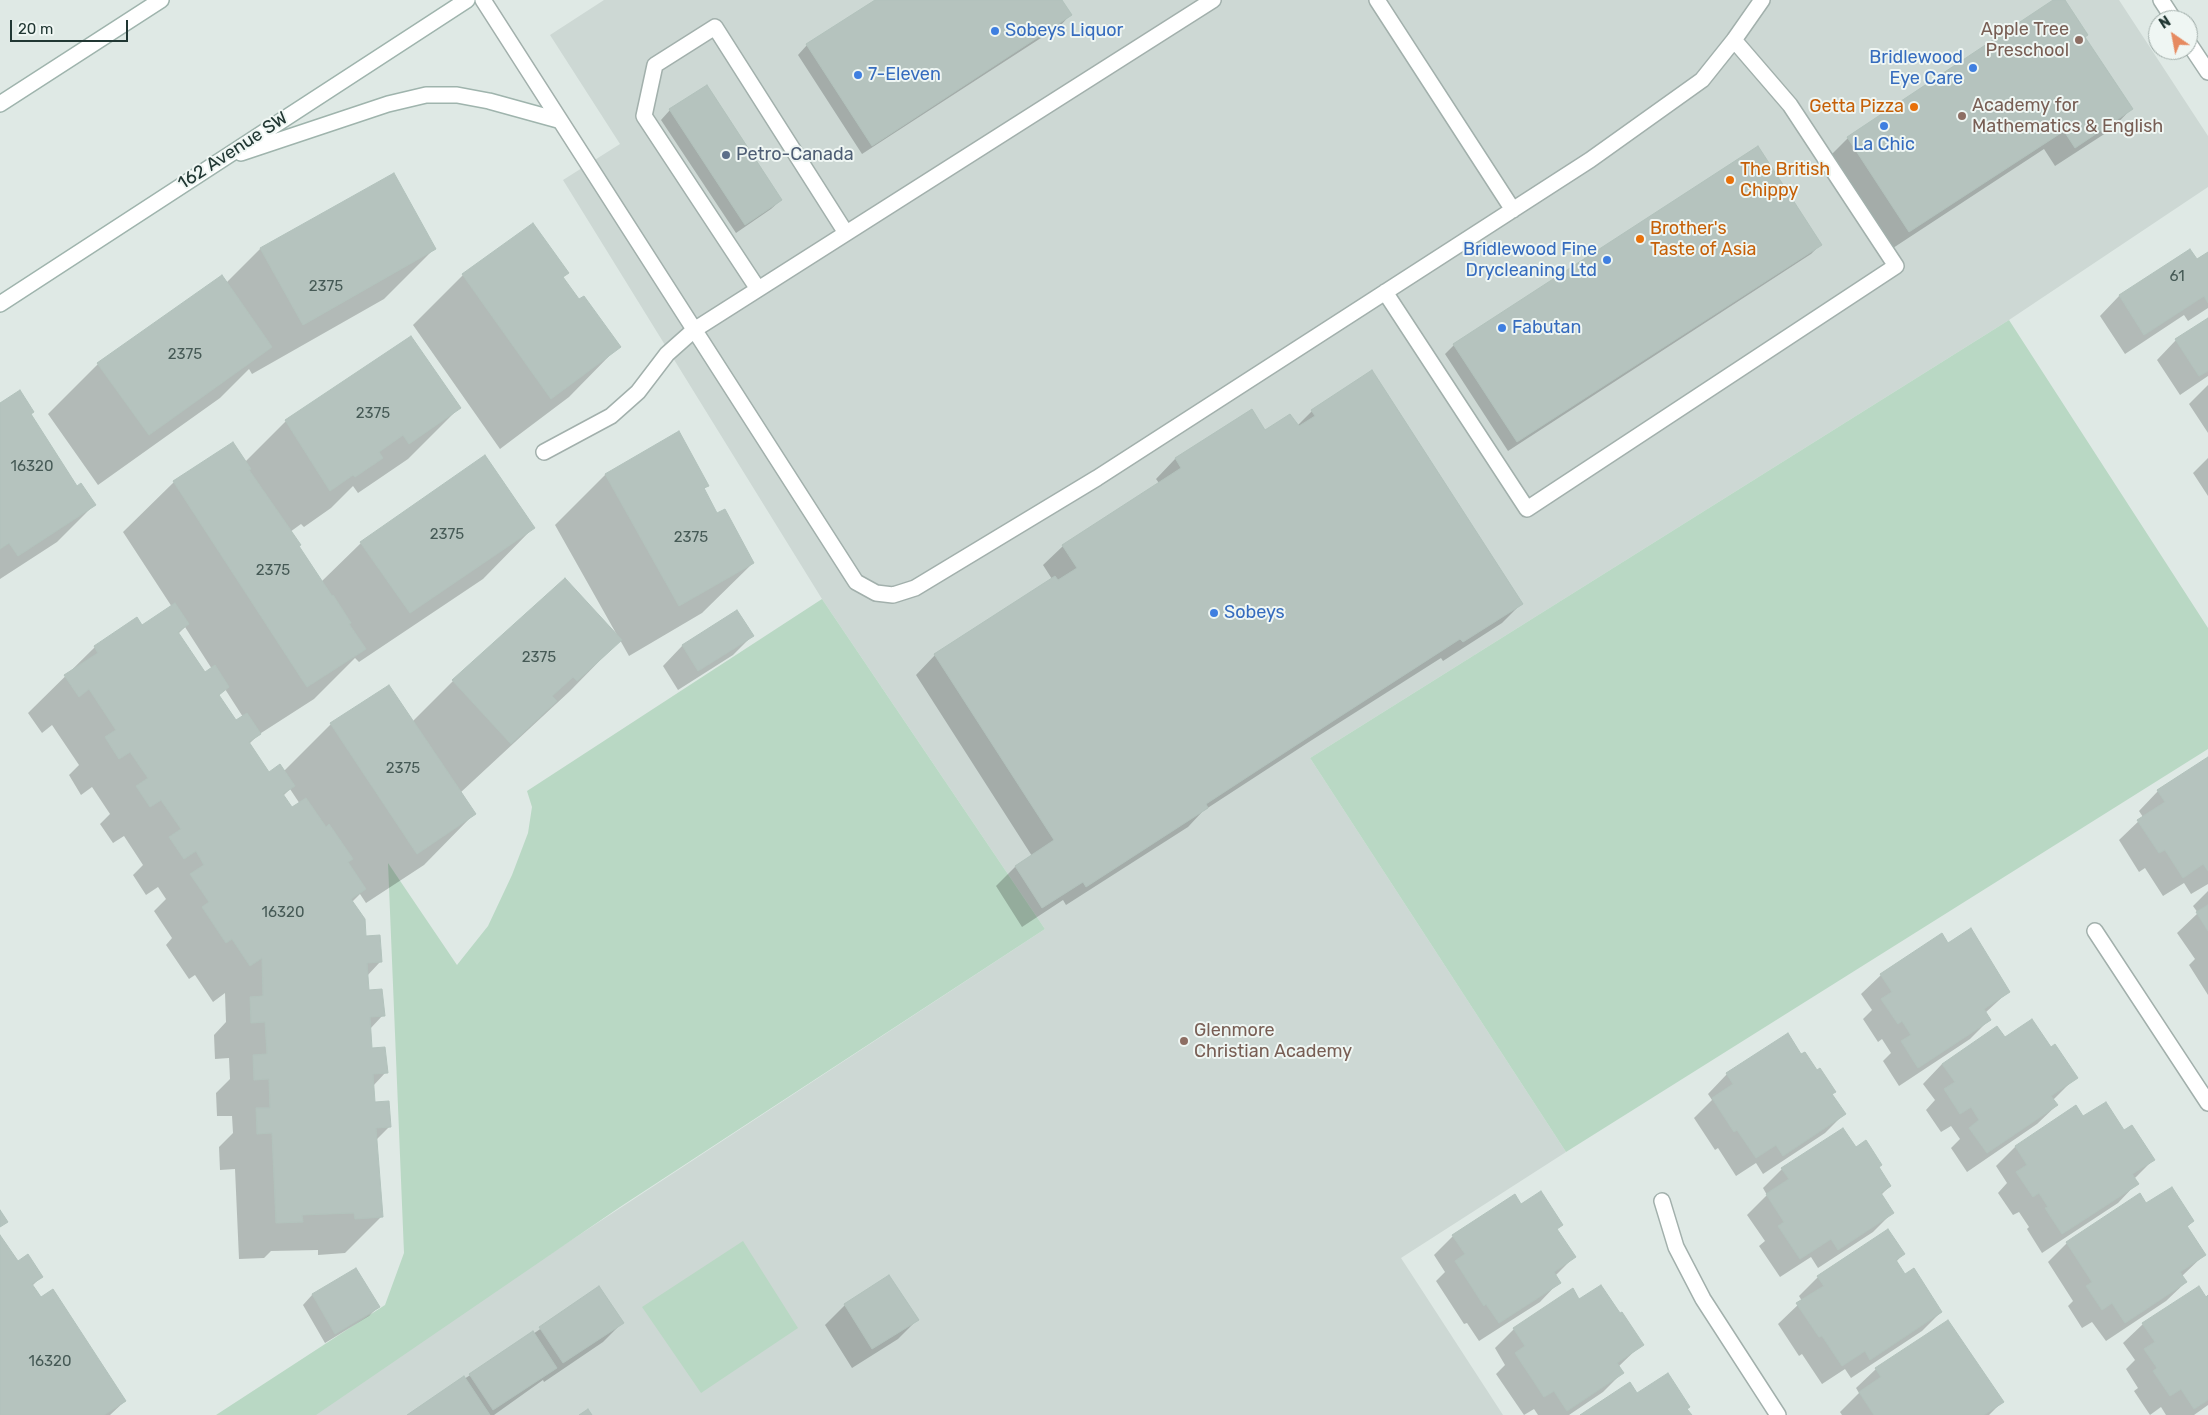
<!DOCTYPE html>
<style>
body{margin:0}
#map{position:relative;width:2208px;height:1415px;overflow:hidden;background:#dfe9e5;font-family:Rubik,sans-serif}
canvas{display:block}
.north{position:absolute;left:2148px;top:10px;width:50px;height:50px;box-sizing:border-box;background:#eff6f3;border:1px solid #9daaa6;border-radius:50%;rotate:327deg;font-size:14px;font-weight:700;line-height:20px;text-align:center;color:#213733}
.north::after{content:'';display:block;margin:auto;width:18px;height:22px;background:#e68a60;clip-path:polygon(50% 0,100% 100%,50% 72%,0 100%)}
.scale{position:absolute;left:10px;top:20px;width:118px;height:22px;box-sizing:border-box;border:2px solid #213733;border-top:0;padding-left:6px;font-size:15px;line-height:18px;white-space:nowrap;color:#213733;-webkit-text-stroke:4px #eff6f3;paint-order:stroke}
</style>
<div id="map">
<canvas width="2208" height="1415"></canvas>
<div class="north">N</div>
<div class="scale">20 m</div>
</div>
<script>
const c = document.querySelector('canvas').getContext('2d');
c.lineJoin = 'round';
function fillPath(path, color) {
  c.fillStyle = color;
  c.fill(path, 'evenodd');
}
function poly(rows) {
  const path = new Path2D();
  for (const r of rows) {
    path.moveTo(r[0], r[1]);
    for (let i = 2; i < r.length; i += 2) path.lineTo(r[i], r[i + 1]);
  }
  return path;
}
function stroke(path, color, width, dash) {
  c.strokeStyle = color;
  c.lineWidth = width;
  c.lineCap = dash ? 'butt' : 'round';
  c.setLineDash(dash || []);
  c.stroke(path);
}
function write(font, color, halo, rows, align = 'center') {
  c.font = font + ' Rubik,sans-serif';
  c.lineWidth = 4;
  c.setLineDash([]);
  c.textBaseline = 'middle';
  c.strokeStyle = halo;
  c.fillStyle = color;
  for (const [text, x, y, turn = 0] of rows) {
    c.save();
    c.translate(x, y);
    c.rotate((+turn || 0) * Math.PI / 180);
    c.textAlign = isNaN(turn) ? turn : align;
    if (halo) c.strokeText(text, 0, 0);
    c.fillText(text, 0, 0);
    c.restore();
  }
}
fillPath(poly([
 [604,0,2119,0,2208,136,2208,187,2009,320,1310,758,1566,1152,1401,1258,1503,1415,305,1415,1045,929,822,599,563,180,620,144,550,35]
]), '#cdd8d4');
fillPath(poly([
 [2009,320,2208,628,2208,749,1566,1152,1310,758],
 [822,599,1045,929,620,1207,316,1415,216,1415,385,1305,404,1253,388,863,457,965,488,926,512,875,528,833,532,807,527,791],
 [743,1241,798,1328,701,1393,642,1307]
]), '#b9d8c4');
fillPath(poly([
 [877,0,1060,0,1070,15,1061,25,862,154,798,55,807,45],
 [2055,0,2064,0,2084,38,2131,109,2112,129,2055,166,2044,149,1890,250,1829,157,1848,138],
 [670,110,781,200,771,209,736,233,661,120],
 [394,175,434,249,384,299,252,374,249,369,220,398,98,485,48,414,98,364,226,283,260,249],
 [1821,244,1811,254,1508,451,1445,354,1454,345],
 [2189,250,2197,261,2208,254,2208,308,2188,321,2184,315,2125,354,2100,316,2119,296],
 [568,272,562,278,579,301,619,346,569,397,500,449,413,325,463,275],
 [2208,319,2208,376,2180,395,2157,360,2176,340],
 [2208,385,2208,433,2189,404],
 [0,404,30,415,77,487,94,505,57,542,0,579],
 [459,408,408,459,358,493,353,486,331,508,304,527,301,524,290,532,298,546,321,582,361,543,533,528,483,579,359,662,355,658,314,699,258,735,249,744,269,773,283,772,331,724,389,687,412,722,453,681,565,579,617,635,555,525,605,475,679,433,707,486,703,490,716,515,753,563,702,613,629,656,620,640,570,691,460,793,474,814,424,865,366,903,360,894,352,902,365,937,380,962,367,976,368,991,383,1015,370,1029,371,1050,386,1072,373,1086,374,1103,390,1126,375,1141,382,1216,345,1253,318,1255,318,1250,271,1251,264,1258,239,1259,235,1169,220,1170,219,1147,233,1133,232,1116,217,1116,216,1093,230,1079,229,1058,215,1059,214,1035,226,1022,225,993,213,1002,195,975,189,979,166,945,172,938,154,911,166,899,158,887,146,895,133,875,143,865,124,836,113,843,100,824,110,814,92,787,81,795,69,775,79,765,52,725,42,733,28,713,95,647,137,619,142,626,172,607,123,532,174,482,245,462,286,421],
 [185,627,212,669,204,674,178,634],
 [225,689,243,717,235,722,218,696],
 [290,789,300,804,292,809,283,796],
 [1251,411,1265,432,1297,426,1312,411,1521,604,1502,623,1443,661,1441,658,1312,740,1203,811,1188,827,1066,905,1063,900,1022,927,996,886,1015,867,1032,856,916,675,935,655,1052,579,1043,565,1063,546,1159,483,1156,479,1175,459],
 [2208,458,2208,496,2193,473],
 [737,612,752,636,733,655,678,690,663,666,682,646],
 [2208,759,2208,884,2191,894,2184,883,2163,896,2145,868,2139,872,2119,840,2143,817,2139,811,2158,791],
 [2208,891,2208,995,2189,965,2195,959,2177,933,2198,913,2193,906],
 [1948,944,2009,991,1985,1013,1989,1020,1970,1039,1899,1086,1883,1061,1891,1053,1882,1039,1878,1042,1863,1019,1872,1010,1861,994,1881,975],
 [2051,1049,2076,1077,2053,1100,2057,1105,2037,1124,1967,1172,1951,1148,1960,1139,1951,1126,1941,1132,1926,1110,1935,1100,1923,1084,1942,1064],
 [1817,1072,1834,1092,1831,1095,1844,1114,1825,1133,1763,1174,1756,1163,1736,1176,1718,1148,1715,1150,1694,1118,1712,1100,1708,1094,1727,1074],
 [2076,1107,2083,1118,2123,1132,2153,1160,2134,1179,2137,1183,2118,1203,2042,1253,2027,1229,2029,1227,2019,1212,2013,1215,1998,1193,2007,1183,1996,1166,2015,1147],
 [1878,1168,1890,1186,1881,1195,1892,1213,1873,1232,1818,1268,1811,1257,1780,1277,1759,1246,1765,1241,1747,1215,1767,1195,1763,1188,1782,1169],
 [1521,1205,1556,1230,1574,1257,1555,1276,1559,1282,1540,1302,1479,1341,1467,1323,1464,1324,1436,1281,1445,1272,1434,1255,1453,1236],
 [2146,1205,2193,1221,2186,1228,2204,1255,2182,1276,2186,1282,2166,1301,2106,1341,2092,1322,2082,1328,2068,1306,2073,1301,2048,1262,2067,1243],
 [0,1237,17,1263,41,1277,32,1286,125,1401,110,1415,0,1415],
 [1903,1254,1896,1262,1904,1275,1941,1312,1922,1331,1851,1378,1845,1369,1822,1384,1802,1354,1799,1356,1778,1324,1802,1301,1799,1296,1818,1277],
 [356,1269,378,1307,369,1316,325,1343,303,1305,312,1295],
 [889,1277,917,1320,898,1339,852,1368,825,1325,845,1305],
 [599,1288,622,1323,603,1342,544,1382,543,1380,494,1415,409,1415,533,1334],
 [2208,1297,2208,1405,2194,1415,2166,1415,2161,1407,2150,1415,2134,1391,2138,1388,2126,1369,2135,1360,2123,1343,2143,1324],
 [1579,1300,1642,1344,1618,1367,1622,1373,1603,1392,1569,1415,1538,1415,1534,1409,1524,1415,1496,1374,1505,1365,1495,1348,1514,1329],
 [1876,1369,2002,1402,1989,1415,1842,1415,1840,1412,1859,1393,1856,1388]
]), '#0003');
const building = poly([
 [875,0,1062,0,1072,15,872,146,806,44,875,0],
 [2053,0,2065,0,2088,35,2085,37,2133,109,2075,148,2064,131,1909,232,1847,137,2053,0],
 [707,85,782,200,745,225,669,109,707,85],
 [1758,146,1822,245,1517,442,1453,344,1758,146],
 [394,173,436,249,303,325,260,248,394,173],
 [533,223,569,273,563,277,579,299,584,296,621,347,551,399,462,274,533,223],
 [2190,249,2197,259,2208,252,2208,303,2204,296,2144,335,2119,295,2190,249],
 [222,275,272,347,149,435,97,363,222,275],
 [2208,318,2208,371,2199,376,2175,339,2208,318],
 [411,336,461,408,409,444,403,435,379,452,383,458,355,477,353,475,330,491,285,420,411,336],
 [1372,370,1523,604,1463,642,1460,639,1333,721,1206,804,1208,808,1086,887,1083,882,1042,908,1015,866,1054,840,934,654,1055,576,1058,580,1077,568,1062,545,1181,468,1175,458,1252,409,1265,430,1290,414,1299,426,1315,416,1311,410,1372,370],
 [20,390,34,412,31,414,77,486,81,483,96,505,18,556,9,543,0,549,0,403,20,390],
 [679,431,709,486,704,488,717,513,725,509,754,563,679,606,605,474,679,431],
 [233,442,251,469,249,470,301,545,299,546,332,596,333,595,351,623,349,624,366,649,307,687,173,481,233,442],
 [485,455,535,528,410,613,360,542,485,455],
 [565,578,622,640,577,681,573,677,552,696,557,701,511,744,452,680,565,578],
 [175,603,189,624,178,632,205,672,215,665,229,687,219,695,236,720,247,713,261,734,249,742,269,772,280,764,295,786,283,794,292,807,306,798,326,827,329,824,353,859,348,862,366,889,351,899,365,919,366,936,380,935,382,962,367,963,369,990,382,989,385,1016,370,1017,372,1048,385,1047,388,1073,373,1074,375,1102,389,1101,391,1127,376,1128,383,1217,355,1219,354,1213,302,1215,303,1222,276,1223,272,1133,257,1134,256,1108,270,1108,269,1079,254,1080,253,1055,267,1054,265,1022,251,1023,250,997,263,996,262,958,250,966,232,939,226,943,202,907,209,902,190,874,204,865,196,851,184,859,169,837,181,829,161,800,150,807,136,786,148,778,130,752,119,759,105,737,116,730,89,689,79,697,64,675,98,653,94,646,137,617,142,625,175,603],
 [737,610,754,636,698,671,682,645,737,610],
 [389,685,476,814,417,854,330,723,389,685],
 [2208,757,2208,871,2203,864,2183,878,2165,850,2159,853,2137,820,2165,802,2157,790,2208,757],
 [2208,905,2208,931,2196,912,2208,905],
 [1971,928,2010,992,1984,1009,1991,1020,1918,1068,1901,1041,1911,1035,1902,1021,1898,1024,1881,999,1892,992,1880,974,1942,933,1948,943,1971,928],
 [2032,1019,2051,1047,2055,1044,2078,1078,2051,1096,2058,1105,1987,1153,1969,1128,1979,1120,1971,1107,1960,1114,1944,1089,1955,1082,1942,1064,1997,1026,2005,1037,2032,1019],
 [1788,1033,1801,1054,1805,1052,1817,1070,1820,1068,1836,1092,1832,1094,1846,1114,1783,1156,1776,1145,1756,1158,1737,1130,1734,1132,1712,1098,1733,1084,1726,1073,1788,1033],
 [2106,1102,2124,1130,2132,1125,2155,1160,2132,1174,2139,1184,2062,1234,2045,1208,2048,1207,2039,1193,2033,1197,2016,1172,2027,1165,2015,1146,2076,1105,2083,1116,2106,1102],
 [1843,1128,1856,1147,1866,1140,1882,1165,1879,1167,1891,1186,1881,1193,1894,1213,1838,1250,1831,1239,1800,1259,1778,1226,1784,1222,1766,1194,1789,1179,1781,1168,1843,1128],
 [2172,1187,2194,1221,2187,1226,2206,1255,2180,1272,2187,1282,2125,1323,2112,1303,2102,1310,2086,1286,2092,1282,2066,1242,2140,1193,2146,1203,2172,1187],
 [1541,1191,1563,1225,1557,1229,1576,1257,1554,1272,1561,1283,1499,1323,1486,1304,1484,1306,1455,1261,1465,1254,1452,1235,1515,1194,1521,1204,1541,1191],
 [0,1210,8,1222,0,1227,0,1210],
 [1888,1229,1905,1254,1896,1260,1905,1274,1914,1268,1942,1312,1870,1360,1865,1351,1842,1366,1822,1336,1819,1337,1796,1303,1824,1286,1817,1276,1888,1229],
 [0,1235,18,1261,28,1254,43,1277,32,1284,41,1297,53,1289,126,1401,104,1415,0,1415,0,1235],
 [356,1268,380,1307,335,1334,312,1294,356,1268],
 [889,1275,919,1320,872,1349,844,1304,889,1275],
 [1601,1285,1620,1313,1622,1312,1644,1345,1617,1363,1624,1373,1567,1411,1554,1391,1544,1397,1515,1353,1525,1346,1513,1328,1573,1288,1579,1299,1601,1285],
 [599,1286,624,1323,563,1363,539,1327,599,1286],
 [2199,1286,2206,1297,2208,1295,2208,1400,2194,1409,2181,1389,2170,1396,2153,1371,2157,1368,2144,1349,2155,1342,2142,1323,2199,1286],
 [1948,1320,2004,1402,1984,1415,1874,1415,1859,1392,1881,1377,1875,1368,1948,1320],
 [533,1331,557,1368,493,1410,469,1374,533,1331],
 [1668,1373,1690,1407,1687,1409,1692,1415,1580,1415,1630,1382,1637,1393,1668,1373],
 [464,1376,490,1415,407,1415,464,1376],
 [588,1409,592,1415,579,1415,588,1409]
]);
fillPath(building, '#b5c3be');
stroke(building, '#b2c2bc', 1);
const service = poly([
 [483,0,856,582,876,593,893,595,915,588,1097,478,1590,160,1702,80,1734,40,1762,0],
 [1377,0,1513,210],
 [758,289,644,116,655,65,715,27,846,233],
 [1385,292,1527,509,1896,266,1790,105,1734,40],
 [694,330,1213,0]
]);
const minor = poly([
 [544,452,611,416,638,392,667,354,694,330],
 [2095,931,2208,1103],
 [1662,1201,1676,1247,1703,1299,1778,1415]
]);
const tertiary = poly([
 [2161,0,2174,20],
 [2188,42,2208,72]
]);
const secondary = poly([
 [0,104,161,0],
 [241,153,388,104,426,95,457,95,489,101,558,120],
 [0,304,467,0]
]);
stroke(service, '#a2b0ac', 18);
stroke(minor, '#a2b0ac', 18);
stroke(tertiary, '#a2b0ac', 18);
stroke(secondary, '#9fb4ad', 18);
stroke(service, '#fff', 15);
stroke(minor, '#fff', 15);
stroke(tertiary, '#fff', 15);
stroke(secondary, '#fff', 15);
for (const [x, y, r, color] of [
 [995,31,5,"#3f7fe0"],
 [2079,40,5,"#8d6e63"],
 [1973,68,5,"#3f7fe0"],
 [858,75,5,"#3f7fe0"],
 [1914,107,5,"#e8710a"],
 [1962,116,5,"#8d6e63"],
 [1884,126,5,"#3f7fe0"],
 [726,155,5,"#5c6f8a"],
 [1730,180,5,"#e8710a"],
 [1640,239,5,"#e8710a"],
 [1607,260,5,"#3f7fe0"],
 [1502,328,5,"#3f7fe0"],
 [1214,613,5,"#3f7fe0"],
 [1184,1041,5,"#8d6e63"]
]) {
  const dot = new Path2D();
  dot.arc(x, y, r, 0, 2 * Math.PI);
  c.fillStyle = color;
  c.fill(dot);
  stroke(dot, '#eff6f3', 2);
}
write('15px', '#465a56', null, [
 ["61",2177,277],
 ["2375",326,287],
 ["2375",185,355],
 ["2375",373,414],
 ["16320",32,467],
 ["2375",447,535],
 ["2375",691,538],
 ["2375",273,571],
 ["2375",539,658],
 ["2375",403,769],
 ["16320",283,913],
 ["16320",50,1362]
]);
write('18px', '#785e54', '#eff6f3', [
 ["Apple Tree",2069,30,"right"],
 ["Preschool",2069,51,"right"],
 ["Academy for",1972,106],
 ["Mathematics & English",1972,127],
 ["Glenmore",1194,1031],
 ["Christian Academy",1194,1052]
], 'left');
write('18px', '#366cbe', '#eff6f3', [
 ["Sobeys Liquor",1005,31],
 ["Bridlewood",1963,58,"right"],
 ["Eye Care",1963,79,"right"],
 ["7-Eleven",868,75],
 ["La Chic",1884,145,"center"],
 ["Bridlewood Fine",1597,250,"right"],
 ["Drycleaning Ltd",1597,271,"right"],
 ["Fabutan",1512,328],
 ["Sobeys",1224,613]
], 'left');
write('18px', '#c56008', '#eff6f3', [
 ["Getta Pizza",1904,107,"right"],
 ["The British",1740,170],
 ["Chippy",1740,191],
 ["Brother's",1650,229],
 ["Taste of Asia",1650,250]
], 'left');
write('18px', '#213733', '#eff6f3', [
 ["162 Avenue SW",233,151,-33]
]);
write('18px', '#4e5e75', '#eff6f3', [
 ["Petro-Canada",736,155]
], 'left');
</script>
